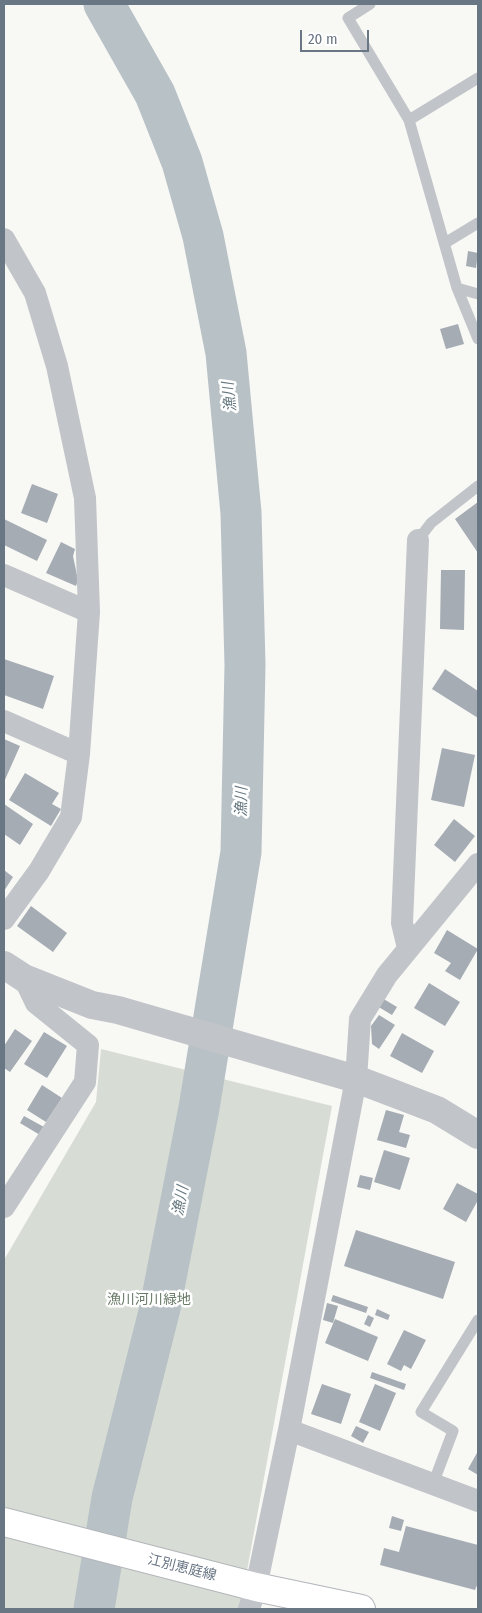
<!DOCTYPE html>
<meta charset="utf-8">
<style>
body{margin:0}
#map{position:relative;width:482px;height:1613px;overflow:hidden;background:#f8f8f5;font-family:"Fira Sans Condensed",sans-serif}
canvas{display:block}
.frame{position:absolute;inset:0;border:5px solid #697684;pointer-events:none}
.scale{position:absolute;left:300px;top:30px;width:69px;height:22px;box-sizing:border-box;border:2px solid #697684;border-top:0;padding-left:6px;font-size:15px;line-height:18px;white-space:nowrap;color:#697684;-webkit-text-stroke:4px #fff;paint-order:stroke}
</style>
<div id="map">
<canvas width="482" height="1613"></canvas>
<div class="frame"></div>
<div class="scale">20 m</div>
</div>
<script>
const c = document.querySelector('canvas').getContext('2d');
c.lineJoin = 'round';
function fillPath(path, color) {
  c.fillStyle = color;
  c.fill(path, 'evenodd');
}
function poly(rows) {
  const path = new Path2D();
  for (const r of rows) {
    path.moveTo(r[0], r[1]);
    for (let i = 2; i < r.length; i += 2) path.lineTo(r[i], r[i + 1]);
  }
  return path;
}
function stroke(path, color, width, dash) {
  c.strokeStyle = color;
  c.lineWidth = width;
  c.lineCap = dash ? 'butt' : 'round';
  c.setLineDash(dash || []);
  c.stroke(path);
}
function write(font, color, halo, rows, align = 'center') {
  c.font = font + ' "Fira Sans Condensed","Noto Sans JP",sans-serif';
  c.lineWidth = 5;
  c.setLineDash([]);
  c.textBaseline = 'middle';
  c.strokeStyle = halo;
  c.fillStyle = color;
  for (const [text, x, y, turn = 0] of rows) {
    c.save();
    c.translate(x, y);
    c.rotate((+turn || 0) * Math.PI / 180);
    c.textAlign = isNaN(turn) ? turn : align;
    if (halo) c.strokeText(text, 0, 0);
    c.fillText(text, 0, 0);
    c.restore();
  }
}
fillPath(poly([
 [101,1049,332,1106,240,1609,4,1609,4,1260,96,1102]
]), '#d7dcd5');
stroke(poly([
 [94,1609,112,1498,160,1308,199,1108,241,852,245,665,241,513,226,353,203,236,182,162,155,94,104,4]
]), '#b8c1c6', 41);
fillPath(poly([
 [468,251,478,253,476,268,466,266],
 [458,324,464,344,446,349,440,329],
 [32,484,58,494,47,523,21,513],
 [478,502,478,553,455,519],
 [4,519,47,540,37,561,4,545],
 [61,542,75,549,73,556,78,580,76,586,46,573],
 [441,570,465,570,464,630,440,629],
 [4,659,54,676,43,709,4,695],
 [445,669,478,691,478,718,432,689],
 [4,739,20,746,4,782],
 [442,748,475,755,464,807,431,800],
 [25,773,59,793,52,804,61,809,51,826,9,800],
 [4,804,33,824,20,845,4,834],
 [454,819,475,836,455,862,434,845],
 [4,870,13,877,4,891],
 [31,906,67,933,53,952,17,926],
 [447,930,478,949,460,980,445,971,451,963,434,953],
 [429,983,460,1002,445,1026,414,1008],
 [382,998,397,1007,392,1015,377,1006],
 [379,1015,395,1025,379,1049,372,1044,371,1026],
 [15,1029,32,1041,10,1072,4,1068,4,1046],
 [44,1032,67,1046,47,1078,24,1064],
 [402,1033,434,1051,422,1073,390,1056],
 [42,1085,62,1098,46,1122,27,1110],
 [386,1110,404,1115,399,1132,410,1135,406,1148,377,1140],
 [24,1116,44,1127,40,1135,20,1123],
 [384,1150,410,1158,400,1190,374,1182],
 [360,1175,373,1178,370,1190,357,1187],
 [457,1183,478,1194,478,1200,466,1222,443,1209],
 [356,1230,455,1262,443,1299,344,1266],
 [333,1295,368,1307,366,1313,331,1301],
 [327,1303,338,1306,333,1323,323,1320],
 [377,1309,390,1315,388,1320,375,1315],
 [368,1315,374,1318,370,1327,364,1324],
 [335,1319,378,1337,368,1361,325,1343],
 [404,1330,426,1340,411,1369,404,1365,401,1371,387,1364],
 [372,1372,406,1384,404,1390,370,1378],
 [322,1384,351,1394,341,1424,311,1414],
 [375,1384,396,1393,380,1431,359,1422],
 [356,1426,369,1432,363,1443,351,1436],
 [478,1451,478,1475,468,1469],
 [392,1516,404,1520,401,1531,389,1528],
 [406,1526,478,1545,478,1583,475,1590,380,1565,384,1548,399,1552]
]), '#a5acb3');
const primary = poly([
 [4,1522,256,1587,361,1609]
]);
stroke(primary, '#b2b6bb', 30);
stroke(poly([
 [370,4,348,18,409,120,457,288,478,294],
 [409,120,478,78],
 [445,243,478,223],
 [457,288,478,339],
 [418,540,431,523,478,486],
 [433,1484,453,1431,421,1412,478,1320]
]), '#c1c4c8', 11);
stroke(poly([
 [4,239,35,293,57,366,85,498,89,612],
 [4,575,89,612,79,754,71,817,39,871,4,919],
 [4,721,79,754],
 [408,948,402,923,418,540],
 [4,1207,85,1082,88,1045,36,1003,24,978],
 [289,1430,478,1501],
 [249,1609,256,1587,289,1430,356,1079,360,1019,387,975,478,864]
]), '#c1c4c8', 22);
stroke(poly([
 [4,965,24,978,92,1005,118,1010,356,1079,437,1110,478,1135]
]), '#c1c4c8', 28);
stroke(primary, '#fff', 28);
write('14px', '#6a7b68', '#fff', [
 ["漁川河川緑地",149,1300]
]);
write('14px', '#697684', '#fff', [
 ["江別恵庭線",182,1568,14]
]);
write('italic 15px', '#65777f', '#fff', [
 ["漁川",230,397,-96],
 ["漁川",242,802,-89],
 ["漁川",181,1201,-79]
]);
</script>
